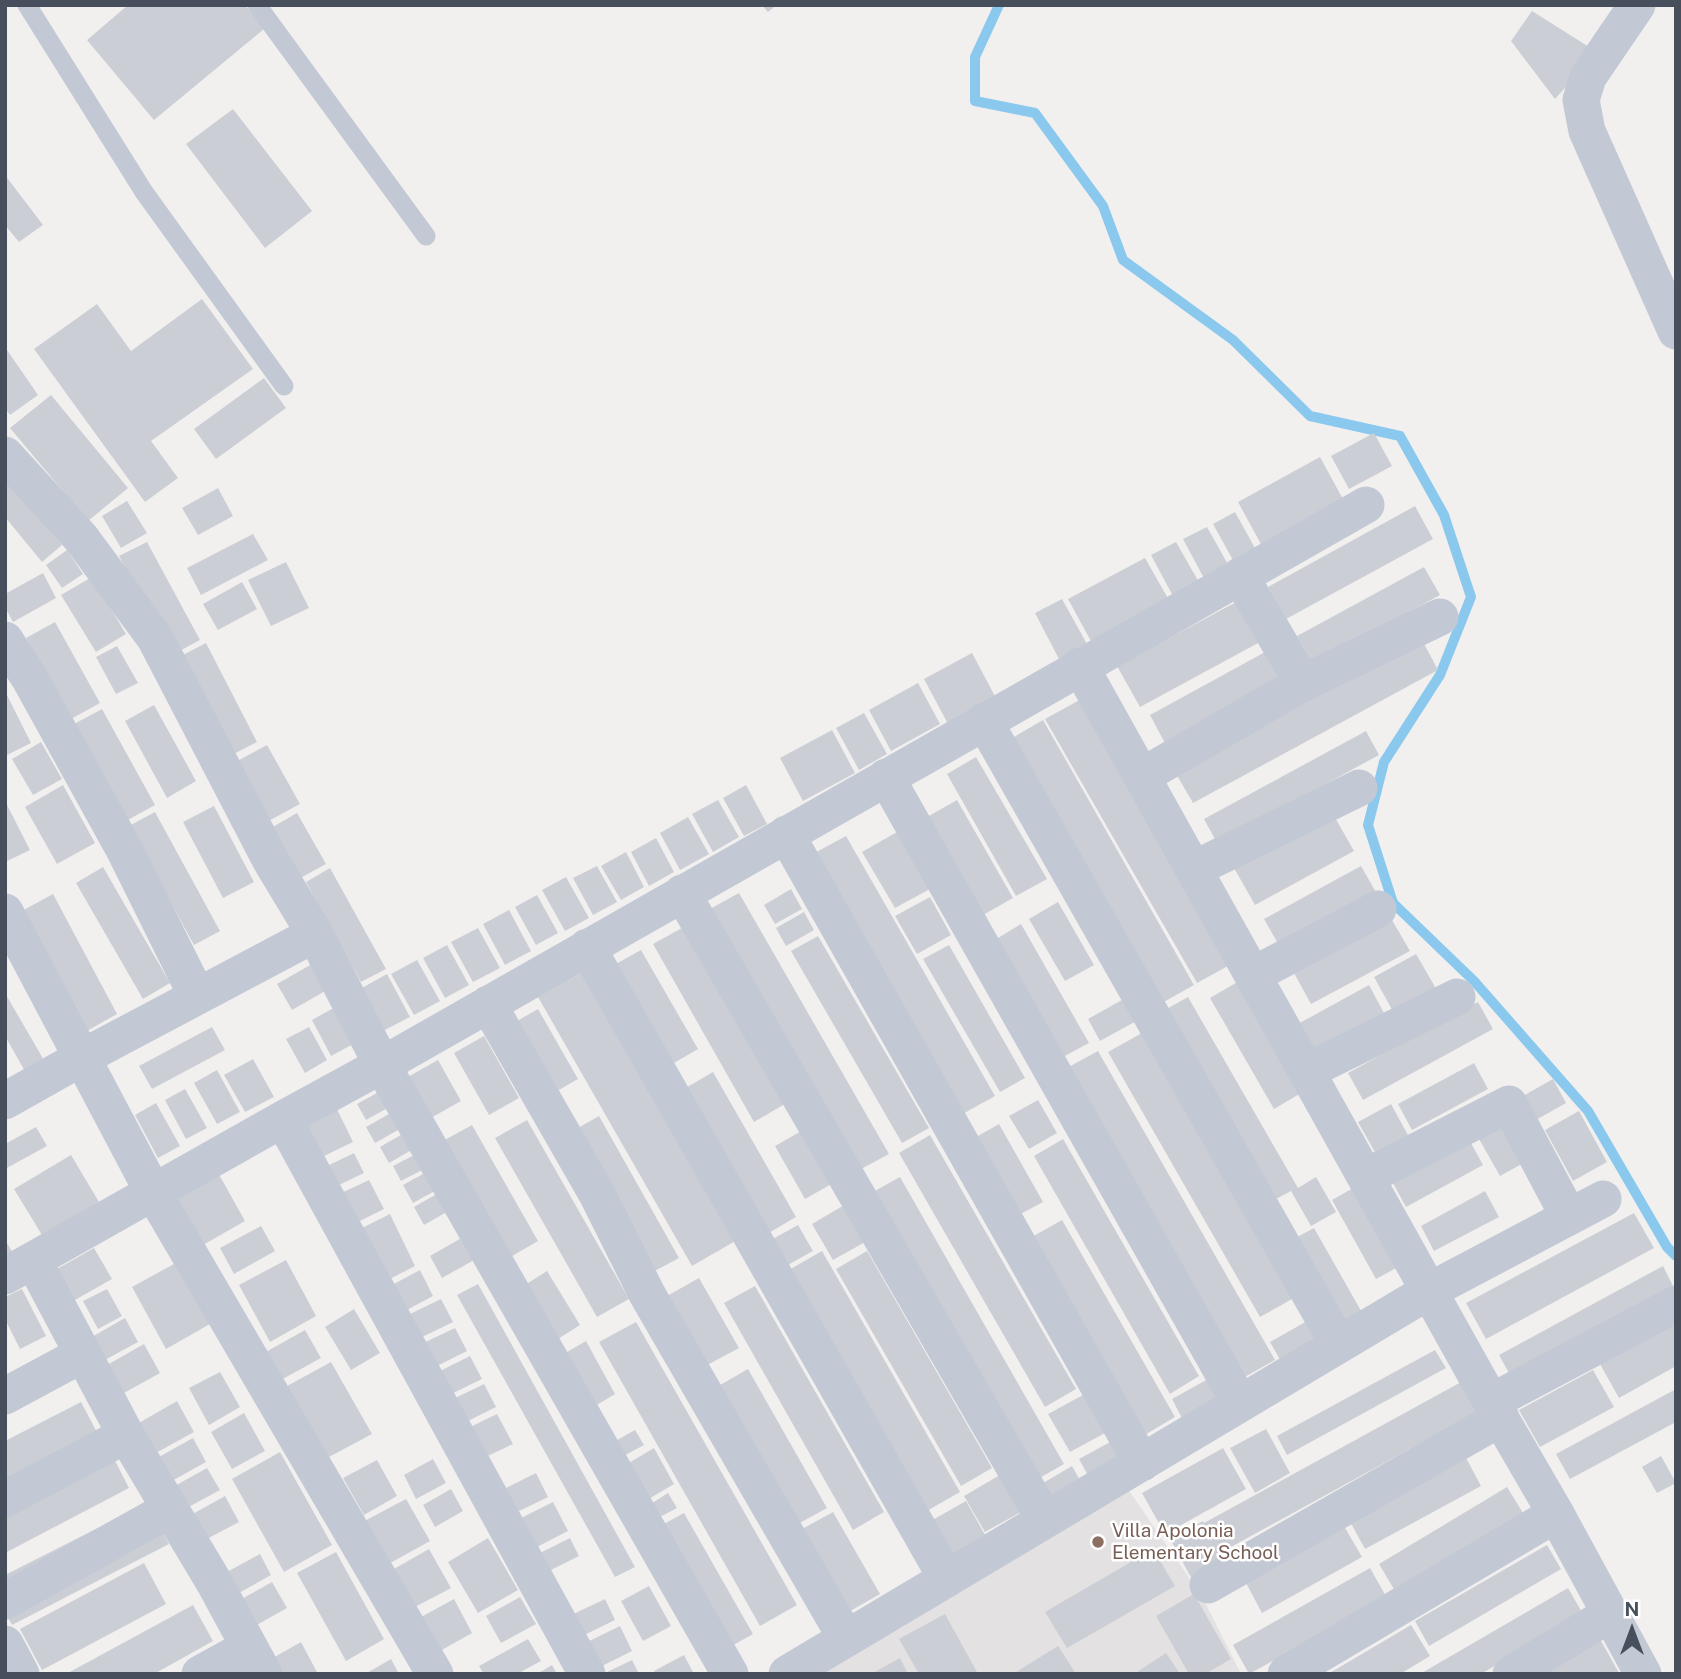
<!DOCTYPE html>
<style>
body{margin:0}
#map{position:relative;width:1681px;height:1679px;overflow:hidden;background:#f2f0ef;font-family:"Public Sans",sans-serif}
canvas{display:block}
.frame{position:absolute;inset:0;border:7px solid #474f5d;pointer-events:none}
.north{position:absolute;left:1597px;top:1595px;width:70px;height:70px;-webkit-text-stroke:5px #fff;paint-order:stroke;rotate:0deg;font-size:19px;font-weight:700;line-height:28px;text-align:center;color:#474f5d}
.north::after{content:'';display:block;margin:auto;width:24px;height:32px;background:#474f5d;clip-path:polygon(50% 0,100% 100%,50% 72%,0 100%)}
</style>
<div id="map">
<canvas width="1681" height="1679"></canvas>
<div class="frame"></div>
<div class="north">N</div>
</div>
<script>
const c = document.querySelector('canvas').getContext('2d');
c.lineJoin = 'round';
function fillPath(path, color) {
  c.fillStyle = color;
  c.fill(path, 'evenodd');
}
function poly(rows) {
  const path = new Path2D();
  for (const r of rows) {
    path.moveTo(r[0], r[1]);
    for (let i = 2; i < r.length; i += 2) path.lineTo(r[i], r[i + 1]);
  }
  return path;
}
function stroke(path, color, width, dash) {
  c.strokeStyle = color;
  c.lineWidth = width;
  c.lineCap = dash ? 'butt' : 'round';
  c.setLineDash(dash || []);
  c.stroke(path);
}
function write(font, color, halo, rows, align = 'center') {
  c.font = font + ' "Public Sans",sans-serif';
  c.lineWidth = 5;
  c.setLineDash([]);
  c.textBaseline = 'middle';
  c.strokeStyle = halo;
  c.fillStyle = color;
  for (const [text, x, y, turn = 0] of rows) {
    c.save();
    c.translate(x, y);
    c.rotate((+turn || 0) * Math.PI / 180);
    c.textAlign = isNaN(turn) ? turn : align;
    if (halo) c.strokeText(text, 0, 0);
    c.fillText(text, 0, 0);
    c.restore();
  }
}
fillPath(poly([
 [1125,1485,1203,1598,1241,1674,817,1674]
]), '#e3e1e1');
stroke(poly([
 [999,5,975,57,975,101,1035,113,1103,206,1123,260,1233,340,1310,416,1400,436,1444,515,1471,597,1440,675,1384,762,1368,825,1393,903,1474,981,1588,1111,1667,1247,1676,1256]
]), '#8ac8ed', 10);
fillPath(poly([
 [128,5,245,5,264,29,154,120,87,40],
 [762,5,777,5,768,12],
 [1532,11,1597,52,1555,99,1511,41],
 [233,109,312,211,265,248,186,144],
 [5,175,43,225,19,242,5,225],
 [202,299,253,369,151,441,178,478,145,502,34,349,97,304,131,351],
 [5,347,38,395,10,415,5,408],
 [264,378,286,408,216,459,194,429],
 [51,395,128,488,88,521,10,428],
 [1374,433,1392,466,1349,489,1331,456],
 [1320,457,1344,501,1262,546,1238,502],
 [5,477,62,545,42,562,5,517],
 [218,488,233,516,198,535,182,508],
 [127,501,147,533,121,548,102,516],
 [1415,506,1433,539,1286,619,1268,587],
 [1235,512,1256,550,1234,562,1213,524],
 [1207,527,1230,568,1206,582,1183,539],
 [253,534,268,560,201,595,187,568],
 [147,542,200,640,172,655,119,556],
 [1176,542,1200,584,1174,598,1151,555],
 [67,550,83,574,62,588,46,565],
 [1145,558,1170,602,1092,643,1068,599],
 [286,562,309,608,271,626,248,580],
 [1424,567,1440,595,1313,664,1297,636],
 [43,573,56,598,13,622,5,607,5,594],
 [92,577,126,634,96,652,61,595],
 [242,582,257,609,218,630,203,604],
 [1062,599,1087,644,1059,659,1035,613],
 [1238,601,1260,642,1140,707,1117,666],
 [55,622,100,703,71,719,26,638],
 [1421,638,1438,670,1193,803,1175,772],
 [206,643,257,742,228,757,177,658],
 [117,646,138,683,116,694,96,657],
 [1267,651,1284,683,1167,747,1150,715],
 [972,653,996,698,948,724,924,679],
 [918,683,940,724,891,751,869,710],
 [5,691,31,743,5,756],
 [1085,697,1237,961,1197,983,1045,719],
 [154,705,196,781,167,798,125,721],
 [102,709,155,805,126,821,74,724],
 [864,713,887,754,859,770,836,728],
 [1043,720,1194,985,1153,1008,1002,744],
 [832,730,855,773,803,801,780,758],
 [1366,731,1379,755,1217,843,1204,819],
 [41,742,62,779,33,795,12,759],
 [267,745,300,804,261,825,228,766],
 [976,757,1047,879,1016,896,947,774],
 [63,785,95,843,57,864,25,807],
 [746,785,767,824,744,836,723,798],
 [718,800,739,837,713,852,692,814],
 [957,800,1013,898,976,919,920,821],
 [5,801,30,850,5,862],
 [214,806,254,882,223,898,183,822],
 [155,812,220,931,194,945,129,826],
 [297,813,326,864,293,882,264,832],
 [1333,814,1354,851,1255,905,1234,868],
 [688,817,709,854,680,870,660,833],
 [897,832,930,889,895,908,862,852],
 [846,836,995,1096,959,1116,809,856],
 [656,838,674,872,649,886,631,852],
 [626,852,644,887,621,900,601,866],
 [597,866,617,902,593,915,573,878],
 [1361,866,1377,894,1280,947,1264,919],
 [103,867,170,983,143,999,76,883],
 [330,868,386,969,361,982,306,882],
 [566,877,589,918,565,931,542,890],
 [791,889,802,909,775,924,764,905],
 [739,893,889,1154,848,1176,699,915],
 [53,894,117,1014,85,1032,20,912],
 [537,895,558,933,536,945,515,907],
 [930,897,951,935,917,954,895,916],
 [1058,902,1094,965,1065,981,1029,919],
 [509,910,531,951,505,965,483,924],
 [804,912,814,930,786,946,776,928],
 [1392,920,1410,951,1311,1004,1294,973],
 [689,924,790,1101,754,1122,653,944],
 [1021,924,1089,1043,1061,1058,993,941],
 [478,928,500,968,473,982,451,942],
 [818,936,929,1128,902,1143,791,951],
 [447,945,469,985,445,998,423,958],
 [949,945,1025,1078,1000,1092,923,959],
 [641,950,698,1049,662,1070,605,970],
 [1416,954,1438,992,1395,1015,1374,977],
 [417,960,440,1001,414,1015,391,974],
 [312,964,327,990,292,1010,277,984],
 [590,968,744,1236,692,1266,538,997],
 [387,974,410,1017,383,1031,360,989],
 [1239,981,1303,1092,1274,1109,1210,998],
 [1369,985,1385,1015,1312,1055,1296,1025],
 [5,993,45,1062,26,1073,5,1036],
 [1129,996,1142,1018,1100,1041,1088,1019],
 [1188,997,1298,1188,1316,1177,1336,1212,1311,1226,1291,1191,1263,1206,1154,1016],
 [1478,1002,1493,1029,1363,1100,1348,1073],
 [337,1006,357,1042,331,1056,312,1020],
 [538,1009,578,1079,550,1095,510,1025],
 [212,1027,225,1050,152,1089,139,1066],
 [309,1027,327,1060,305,1073,286,1039],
 [1142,1033,1294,1298,1260,1317,1108,1052],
 [484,1036,519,1098,489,1115,454,1053],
 [1098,1051,1275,1360,1241,1379,1063,1070],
 [253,1059,274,1097,245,1112,224,1075],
 [438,1060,461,1101,429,1119,406,1078],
 [1474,1063,1488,1089,1412,1130,1398,1104],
 [217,1070,240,1112,217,1124,194,1083],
 [713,1072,796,1217,760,1238,677,1093],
 [1553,1079,1566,1103,1536,1120,1523,1096],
 [185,1089,207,1128,186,1139,165,1100],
 [384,1089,393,1105,366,1120,357,1104],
 [1038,1100,1057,1133,1029,1149,1009,1116],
 [156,1103,180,1146,158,1158,135,1115],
 [1391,1104,1409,1137,1376,1154,1358,1122],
 [335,1105,353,1142,318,1159,300,1123],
 [396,1110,405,1126,375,1143,366,1127],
 [1579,1111,1607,1162,1573,1181,1545,1130],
 [599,1116,679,1258,649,1274,569,1133],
 [527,1120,629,1299,597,1317,495,1138],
 [1509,1123,1529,1160,1500,1176,1479,1139],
 [999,1124,1043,1202,1015,1217,971,1140],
 [472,1125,538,1241,507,1259,441,1142],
 [36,1127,47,1146,5,1169,5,1144],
 [805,1129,835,1182,805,1199,775,1146],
 [406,1132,415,1148,389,1163,380,1147],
 [1465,1132,1483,1165,1406,1207,1388,1174],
 [930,1135,1076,1389,1045,1407,899,1153],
 [1063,1139,1199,1376,1170,1394,1034,1156],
 [354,1153,364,1173,333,1188,323,1168],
 [418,1153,426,1168,401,1181,393,1166],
 [71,1155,102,1207,45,1240,14,1189],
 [216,1169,245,1221,203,1245,174,1192],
 [432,1169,442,1187,413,1203,403,1185],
 [900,1177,1064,1464,1029,1484,864,1197],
 [369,1180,384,1209,350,1226,335,1196],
 [1353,1188,1398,1267,1376,1279,1332,1200],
 [442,1191,452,1209,424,1225,414,1207],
 [1485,1191,1499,1217,1434,1251,1421,1226],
 [846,1204,867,1241,833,1260,812,1224],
 [1634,1213,1654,1248,1486,1339,1466,1303],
 [390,1214,415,1266,382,1283,356,1231],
 [1062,1220,1175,1417,1143,1436,1030,1238],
 [798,1225,813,1251,775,1272,760,1246],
 [261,1226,275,1251,234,1274,220,1248],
 [1314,1228,1364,1316,1339,1330,1288,1242],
 [470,1233,483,1255,442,1278,430,1256],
 [5,1240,13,1253,5,1258],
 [94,1248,112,1279,75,1300,57,1269],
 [822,1251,960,1492,925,1512,787,1271],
 [867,1251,992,1468,961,1486,836,1269],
 [183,1259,217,1320,166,1349,132,1287],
 [286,1260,316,1316,270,1342,239,1285],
 [1663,1266,1673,1286,1510,1375,1499,1355],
 [420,1270,433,1296,405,1311,392,1285],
 [547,1271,580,1325,558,1339,525,1285],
 [699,1278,739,1348,700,1369,660,1300],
 [478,1284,635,1567,615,1577,457,1295],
 [755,1286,884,1512,853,1530,724,1303],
 [22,1289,46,1336,20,1349,5,1319,5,1297],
 [107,1289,122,1316,98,1329,83,1301],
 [441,1299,453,1322,420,1338,408,1315],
 [354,1309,380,1353,351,1370,325,1327],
 [1316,1316,1333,1346,1287,1372,1270,1342],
 [125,1318,138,1342,103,1361,90,1338],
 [636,1322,797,1605,760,1626,599,1342],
 [1676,1323,1676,1366,1619,1398,1600,1364],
 [455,1328,467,1351,429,1370,417,1346],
 [305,1330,321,1358,279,1381,264,1353],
 [586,1341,615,1394,590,1409,560,1356],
 [144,1344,160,1373,124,1393,107,1365],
 [1435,1350,1446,1368,1287,1455,1277,1436],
 [470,1356,482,1379,443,1398,432,1375],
 [331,1362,372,1434,327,1458,287,1386],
 [748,1369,827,1508,787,1530,708,1392],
 [1593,1370,1614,1407,1540,1447,1519,1410],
 [220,1372,240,1407,209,1425,189,1388],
 [1208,1379,1222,1403,1185,1424,1172,1399],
 [1463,1381,1479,1411,1220,1553,1227,1565,1194,1583,1170,1539,1203,1521,1204,1523],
 [484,1384,496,1407,460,1425,449,1401],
 [1676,1389,1676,1422,1570,1479,1556,1454],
 [1083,1395,1105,1433,1070,1452,1048,1414],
 [177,1401,194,1432,154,1454,137,1424],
 [81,1402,101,1440,5,1489,5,1441],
 [244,1413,265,1451,232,1469,211,1432],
 [497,1414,513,1444,479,1460,464,1430],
 [1266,1429,1290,1473,1255,1493,1230,1448],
 [635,1430,644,1445,618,1459,610,1444],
 [193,1438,206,1462,170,1482,157,1458],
 [1112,1441,1124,1462,1091,1481,1079,1459],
 [654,1448,674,1484,647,1500,627,1464],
 [1223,1448,1246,1489,1165,1534,1142,1493],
 [280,1452,332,1545,284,1572,232,1479],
 [111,1453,129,1488,5,1553,5,1508],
 [1464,1454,1481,1486,1365,1549,1348,1518],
 [1661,1456,1676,1483,1657,1493,1642,1467],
 [433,1459,446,1483,416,1499,404,1475],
 [377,1460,397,1496,364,1515,343,1478],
 [1072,1466,1085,1489,1051,1509,1038,1486],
 [207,1468,220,1490,185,1509,173,1487],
 [536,1473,548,1497,509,1516,496,1493],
 [1000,1475,1021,1512,985,1532,964,1496],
 [1507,1487,1523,1513,1395,1591,1379,1564],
 [451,1489,463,1511,435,1527,423,1505],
 [668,1493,677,1508,656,1519,649,1505],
 [225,1496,239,1522,203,1541,189,1516],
 [406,1499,430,1541,383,1567,359,1524],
 [966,1501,989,1542,950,1564,927,1523],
 [553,1502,568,1531,527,1552,513,1522],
 [147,1503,169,1544,12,1625,5,1612,5,1575],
 [833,1512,880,1594,831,1622,784,1539],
 [684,1513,753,1634,730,1647,660,1526],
 [1344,1526,1362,1557,1262,1613,1245,1581],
 [488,1538,518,1590,478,1613,448,1562],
 [570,1538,579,1556,541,1575,532,1557],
 [1547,1545,1561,1569,1429,1646,1415,1621],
 [429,1549,451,1588,415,1607,394,1569],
 [1153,1549,1175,1586,1067,1648,1045,1612],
 [336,1552,384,1639,346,1661,297,1573],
 [260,1554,271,1575,239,1593,227,1572],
 [144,1563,166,1604,42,1670,20,1629],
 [1370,1568,1387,1598,1249,1674,1233,1645],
 [272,1582,287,1608,255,1626,240,1600],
 [649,1586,671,1626,643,1641,621,1601],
 [1568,1588,1583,1614,1481,1674,1420,1674],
 [1194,1594,1231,1659,1205,1674,1189,1674,1156,1616],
 [520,1597,536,1624,501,1643,486,1616],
 [454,1599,472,1633,431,1656,412,1622],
 [605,1599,615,1620,576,1639,565,1618],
 [193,1605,213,1641,154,1674,66,1674],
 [945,1614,978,1674,919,1674,899,1639],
 [1411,1625,1430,1656,1400,1674,1328,1674],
 [620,1626,632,1651,594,1670,581,1645],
 [528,1639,541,1661,517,1674,484,1674,479,1666],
 [1600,1639,1619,1673,1540,1674],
 [301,1642,318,1674,279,1674,271,1659],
 [1058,1646,1076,1674,1013,1674],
 [1166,1653,1180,1674,1134,1674],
 [684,1655,694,1674,656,1674,654,1671],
 [900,1658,908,1674,871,1674],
 [391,1659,399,1674,365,1674],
 [632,1660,639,1674,603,1674],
 [552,1665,557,1674,537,1674]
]), '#cbced5');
stroke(poly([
 [27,5,144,192,284,386],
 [257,5,426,236]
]), '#c3c9d4', 19);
stroke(poly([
 [1637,5,1588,77,1581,100,1587,131,1676,331],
 [5,455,81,538,155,638,271,861,315,934,382,1065,730,1674],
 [1240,576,1303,683],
 [5,640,30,679,124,849,197,996],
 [1080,666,1491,1402,1556,1514,1643,1674],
 [984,721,1339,1345],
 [1142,776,1303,683,1440,617],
 [886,777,1240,1403],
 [786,834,1142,1463],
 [1194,869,1359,788],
 [682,893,1045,1520],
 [5,912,153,1192,435,1674],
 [587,947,947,1579],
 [1253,975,1378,909],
 [488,1004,597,1194,647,1294,846,1638],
 [1307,1071,1457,997],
 [5,1101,83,1057,315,934],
 [283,1119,587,1674],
 [1366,1177,1509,1104,1569,1217],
 [33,1260,126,1435,214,1582,264,1674],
 [5,1276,283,1119,382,1065,1366,505],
 [5,1396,83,1354],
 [1491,1402,1676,1304],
 [5,1499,126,1435],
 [1208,1585,1501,1418],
 [5,1601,170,1509],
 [5,1644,21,1674],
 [200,1674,249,1647],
 [787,1674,1429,1291,1603,1199],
 [1286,1674,1556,1514],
 [1511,1674,1610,1614]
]), '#c3c9d4', 37);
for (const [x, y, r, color] of [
 [1098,1542,7,"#8d6e63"]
]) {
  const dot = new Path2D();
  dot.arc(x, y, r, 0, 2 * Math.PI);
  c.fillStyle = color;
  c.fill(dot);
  stroke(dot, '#fff', 2.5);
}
write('19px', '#785e54', '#fff', [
 ["Villa Apolonia",1112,1531],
 ["Elementary School",1112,1553]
], 'left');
</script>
